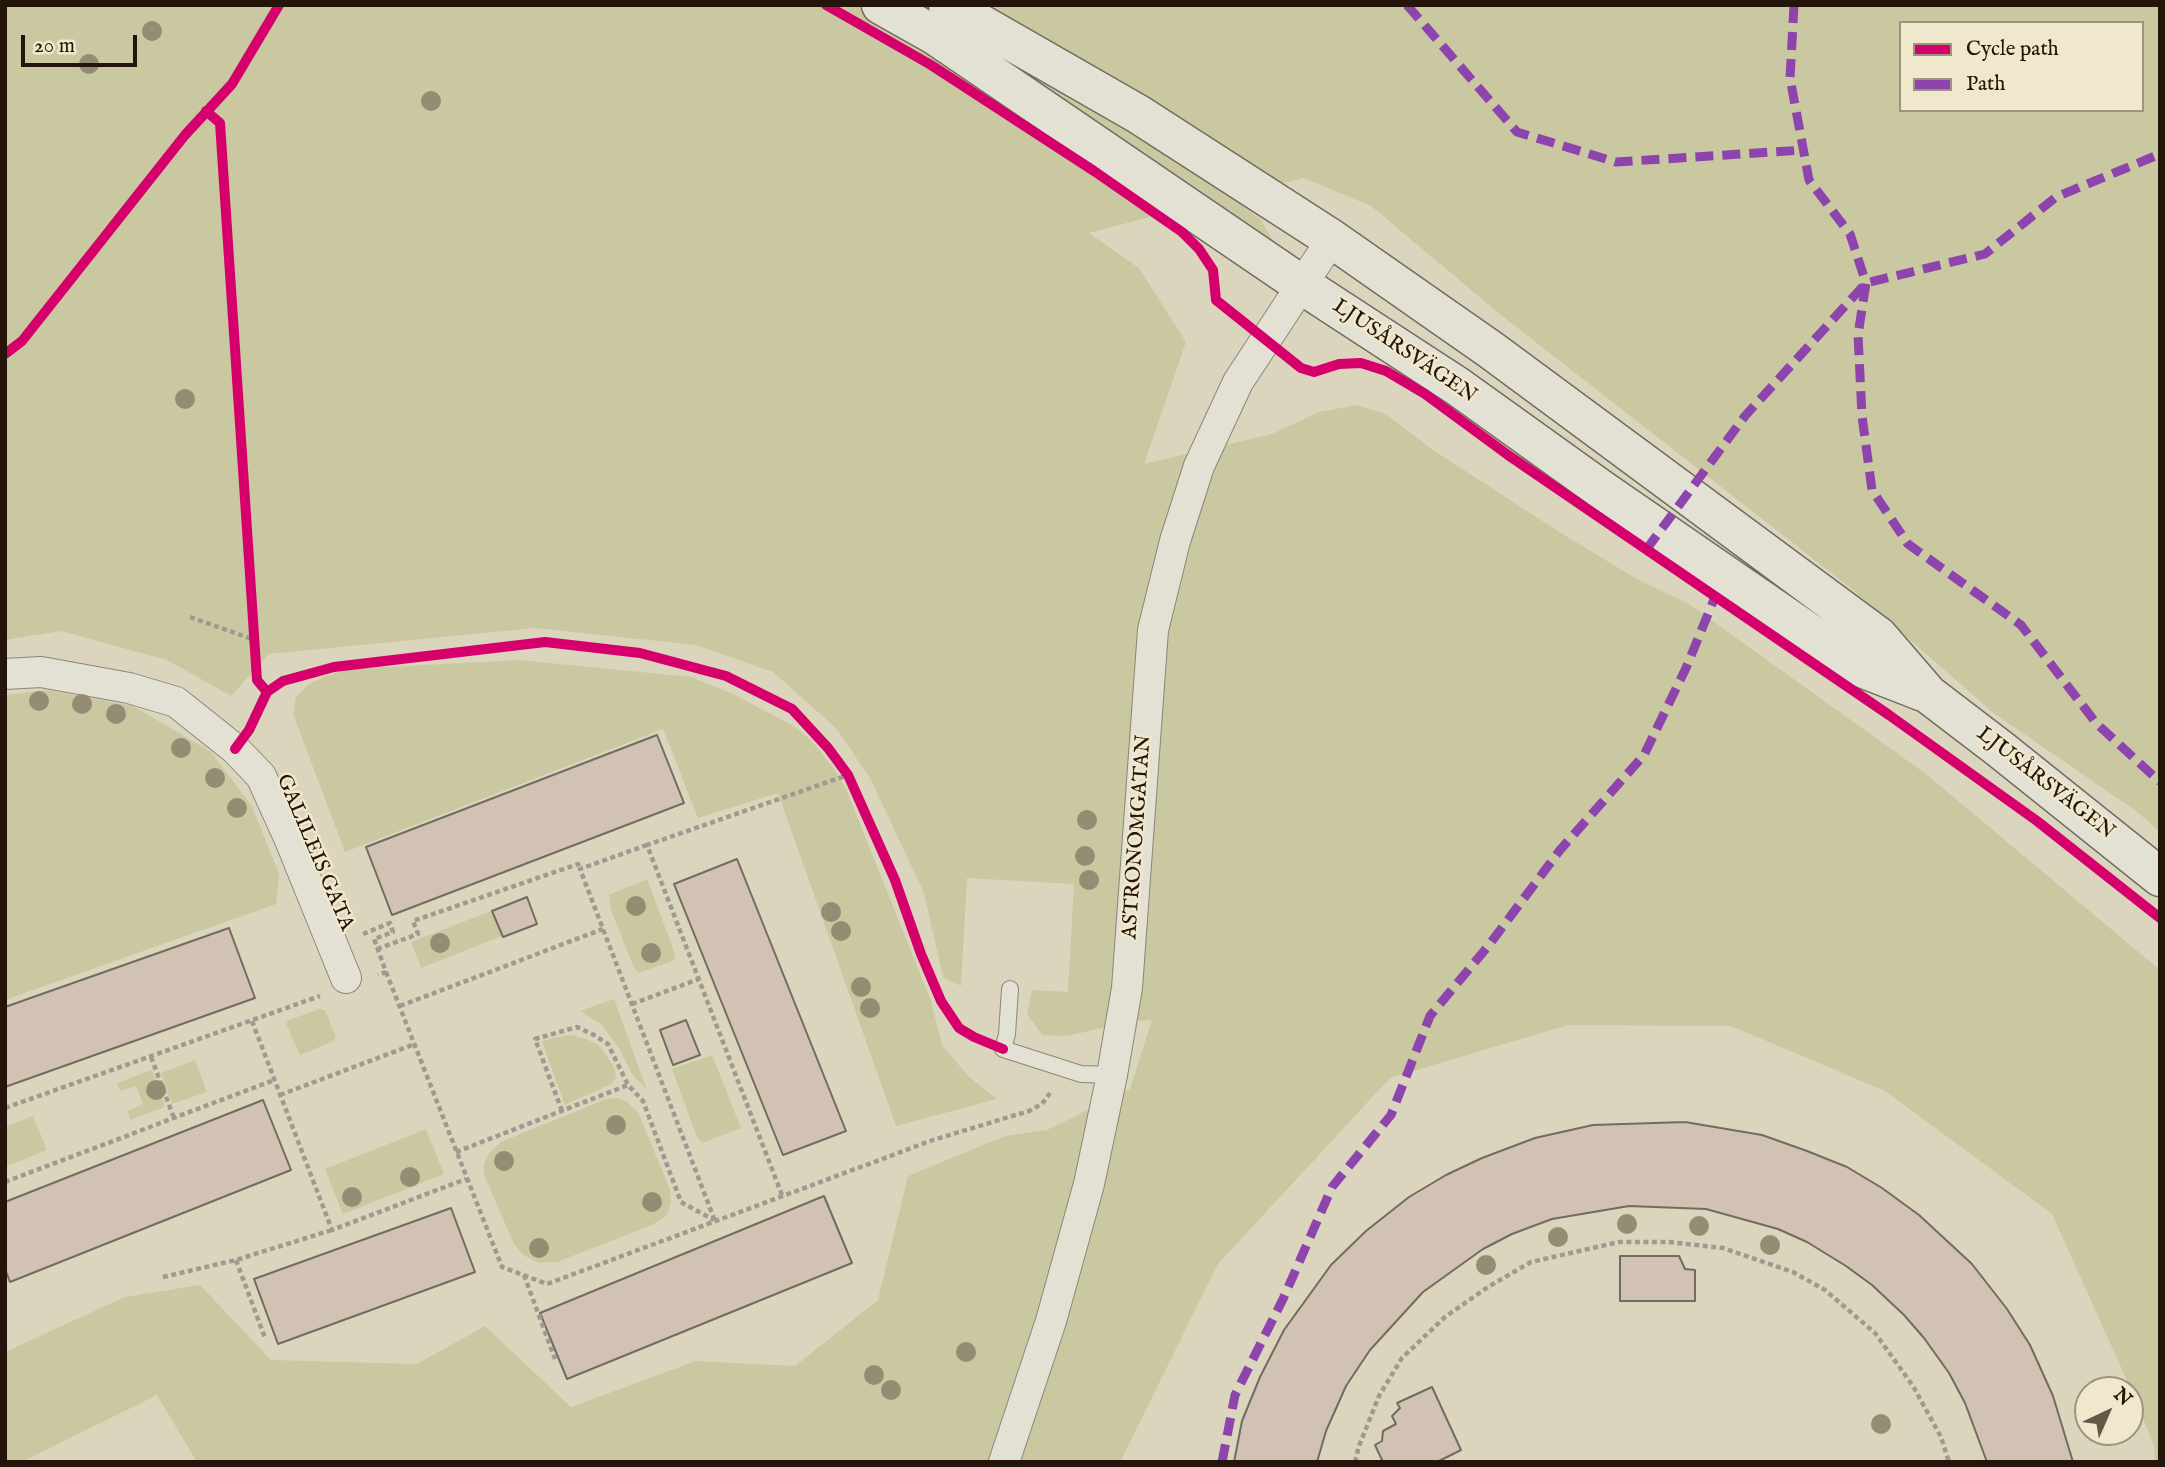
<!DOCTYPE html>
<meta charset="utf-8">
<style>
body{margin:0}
#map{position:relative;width:2165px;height:1467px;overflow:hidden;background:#dbd5be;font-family:"IM FELL English",serif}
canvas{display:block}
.frame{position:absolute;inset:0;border:7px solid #241409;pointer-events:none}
.legend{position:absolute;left:1899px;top:21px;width:245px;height:91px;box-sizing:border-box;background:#f0e8cc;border:2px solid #9e937e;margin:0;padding:9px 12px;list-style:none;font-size:21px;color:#241409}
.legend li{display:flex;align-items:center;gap:14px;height:35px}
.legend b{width:35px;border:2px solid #9e937e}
.north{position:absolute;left:2074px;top:1376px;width:70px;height:70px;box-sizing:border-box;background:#f0e8cc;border:2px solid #9e937e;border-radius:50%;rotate:44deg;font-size:19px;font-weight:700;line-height:28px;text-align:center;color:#241409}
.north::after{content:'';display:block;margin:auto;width:24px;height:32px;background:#645848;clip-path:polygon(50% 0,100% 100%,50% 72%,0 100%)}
.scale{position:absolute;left:21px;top:35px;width:116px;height:32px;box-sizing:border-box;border:4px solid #241409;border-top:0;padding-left:9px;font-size:21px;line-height:24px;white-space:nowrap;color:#241409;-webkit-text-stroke:5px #f0e8cc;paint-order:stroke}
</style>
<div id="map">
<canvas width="2165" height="1467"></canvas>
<div class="frame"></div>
<ul class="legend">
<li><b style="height:9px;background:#d6006c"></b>Cycle path</li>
<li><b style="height:9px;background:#8e44ad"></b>Path</li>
</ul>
<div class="north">N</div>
<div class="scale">20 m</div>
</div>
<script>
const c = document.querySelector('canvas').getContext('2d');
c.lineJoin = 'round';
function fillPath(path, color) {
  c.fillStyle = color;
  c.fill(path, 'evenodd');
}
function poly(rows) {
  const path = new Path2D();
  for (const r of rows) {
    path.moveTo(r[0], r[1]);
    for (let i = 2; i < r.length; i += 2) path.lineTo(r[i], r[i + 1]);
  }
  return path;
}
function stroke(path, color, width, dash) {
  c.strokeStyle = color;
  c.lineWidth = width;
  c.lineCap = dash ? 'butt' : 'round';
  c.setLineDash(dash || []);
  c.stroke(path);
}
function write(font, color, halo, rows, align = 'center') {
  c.font = font + ' "IM FELL English",serif';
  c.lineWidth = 5;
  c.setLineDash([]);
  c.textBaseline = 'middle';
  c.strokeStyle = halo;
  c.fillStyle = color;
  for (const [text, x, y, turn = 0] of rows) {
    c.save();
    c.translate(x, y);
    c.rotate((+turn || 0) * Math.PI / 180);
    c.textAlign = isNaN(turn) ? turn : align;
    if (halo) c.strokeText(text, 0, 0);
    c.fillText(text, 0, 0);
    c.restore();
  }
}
fillPath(poly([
 [5,5,2160,5,2160,832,2136,811,1995,714,1848,586,1501,315,1371,206,1304,178,1231,196,1261,220,1274,243,1203,203,1089,233,1139,268,1186,342,1144,464,1272,434,1319,412,1357,405,1386,414,1433,450,1561,533,1635,578,1689,604,1926,774,2160,970,2160,1462,2155,1462,2154,1445,2129,1385,2052,1214,1885,1091,1731,1026,1568,1025,1390,1078,1218,1264,1120,1462,197,1462,157,1395,22,1462,5,1462,5,1352,125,1297,200,1285,271,1360,417,1364,485,1326,571,1407,696,1361,795,1366,878,1300,908,1176,1005,1136,1047,1130,1130,1089,1152,1020,1133,1021,1067,1036,1042,1035,1027,1014,1032,990,1068,992,1074,884,967,878,961,986,943,977,924,893,870,778,836,728,773,672,696,645,535,628,269,654,231,696,167,660,61,631,5,640],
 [1901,23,2142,23,2142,110,1901,110],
 [519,660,691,677,733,694,792,725,811,740,834,769,846,789,931,1001,942,1045,969,1077,997,1099,896,1126,778,793,698,818,663,729,345,852,293,714,296,697,309,684,324,677,349,669],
 [47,690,133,706,211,752,252,806,279,874,276,904,5,1000,5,695],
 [647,879,673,948,675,960,639,973,634,968,611,910,609,895],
 [491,911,502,936,421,968,411,942],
 [614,999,647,1090,632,1074,621,1051,601,1024,580,1011],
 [320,1009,325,1010,336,1037,334,1041,300,1055,286,1024,289,1020],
 [571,1035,587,1039,601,1047,615,1069,616,1078,611,1084,565,1105,542,1042,552,1038],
 [712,1055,741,1128,702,1143,697,1137,672,1069],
 [195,1060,207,1092,172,1104,161,1073],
 [152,1070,165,1107,130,1120,128,1111,143,1104,136,1086,120,1091,117,1083],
 [617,1098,627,1102,638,1112,670,1189,671,1204,666,1216,652,1225,557,1262,539,1263,523,1255,514,1244,484,1175,484,1164,490,1152,501,1142,606,1099],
 [33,1116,47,1150,5,1167,5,1127],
 [426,1129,444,1174,343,1214,325,1169]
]), '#cac8a0');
const building = poly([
 [657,735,684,803,392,915,366,847,657,735],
 [737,859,846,1131,783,1155,674,884,737,859],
 [527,897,537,924,503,937,492,911,527,897],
 [229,928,255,998,5,1087,5,1007,229,928],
 [686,1020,700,1055,673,1065,660,1030,686,1020],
 [263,1100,291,1170,10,1282,5,1269,5,1202,263,1100],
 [1685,1122,1762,1135,1807,1151,1847,1167,1882,1188,1919,1215,1972,1264,2007,1309,2030,1345,2053,1396,2073,1462,1987,1462,1965,1403,1949,1373,1924,1338,1904,1315,1872,1285,1846,1266,1807,1242,1778,1229,1706,1209,1629,1206,1552,1219,1512,1234,1483,1249,1423,1292,1370,1350,1346,1386,1326,1431,1317,1462,1234,1462,1242,1421,1260,1377,1284,1330,1331,1265,1366,1231,1409,1197,1446,1175,1482,1158,1535,1138,1593,1125,1685,1122],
 [824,1196,852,1263,567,1379,540,1313,824,1196],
 [451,1208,475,1272,278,1344,254,1279,451,1208],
 [1620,1256,1679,1256,1685,1269,1695,1270,1695,1301,1620,1301,1620,1256],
 [1432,1387,1461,1450,1437,1462,1383,1462,1375,1445,1382,1441,1383,1431,1396,1424,1392,1416,1400,1408,1397,1403,1432,1387]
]);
fillPath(building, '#d1c2b4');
stroke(building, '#716c5f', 2);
const lane = poly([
 [1010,989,1007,1034,1003,1049,1081,1074,1112,1075]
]);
const street = poly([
 [5,674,41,672,129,688,176,702,235,749,261,776,290,840,346,978],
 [1004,1462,1051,1321,1089,1184,1112,1075,1127,988,1153,630,1175,541,1199,466,1238,382,1332,239]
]);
const secondary = poly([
 [881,5,936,36,1302,285,1457,386,1602,490,1859,667,1923,692],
 [948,5,1138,114,1332,239,1491,350,1878,636,1928,694,2000,749,2160,877]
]);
stroke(lane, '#8b8678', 18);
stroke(street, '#8b8678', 32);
stroke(secondary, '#716c5f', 41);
stroke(poly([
 [190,617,255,640],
 [647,845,580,869,715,1221],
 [363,934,390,923,393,932,374,939,386,972,378,975],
 [377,949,418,934,413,921,578,864,580,869],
 [386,972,502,1267,547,1284,933,1140,1029,1111,1042,1104,1050,1093],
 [632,1004,699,979],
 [400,1006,603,929],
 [252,1021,332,1230,466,1179],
 [151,1057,174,1118],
 [280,1095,415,1044],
 [5,1108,320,996],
 [562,1111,535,1039,577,1027,594,1035,608,1044,628,1085,643,1101,681,1202,714,1220],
 [456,1152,628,1085],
 [5,1182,274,1080],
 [782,1195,647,845,848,775],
 [236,1260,265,1338],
 [524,1275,555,1359],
 [163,1277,236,1260,332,1230],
 [1355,1462,1359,1446,1379,1396,1402,1358,1445,1317,1488,1287,1531,1262,1619,1242,1669,1242,1723,1248,1793,1272,1825,1290,1875,1333,1913,1386,1941,1437,1949,1462]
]), '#9f9a90', 4.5, [5, 3.5]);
stroke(lane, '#e3e0d4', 16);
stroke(street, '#e3e0d4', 30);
stroke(secondary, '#e3e0d4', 38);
stroke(poly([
 [1407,5,1517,132,1616,162,1804,150],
 [1794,5,1790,78,1809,180,1850,234,1866,283,1858,335,1862,416,1872,490,1908,544,2021,625,2096,723,2160,782],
 [1646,550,1745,416,1866,283,1985,254,2056,197,2160,154],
 [1222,1462,1235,1395,1283,1299,1332,1187,1391,1115,1430,1016,1489,945,1560,850,1644,755,1686,668,1715,597]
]), '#8e44ad', 9, [18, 9]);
stroke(poly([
 [826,5,931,65,1094,171,1182,232,1199,249,1213,270,1216,300,1301,368,1314,372,1339,364,1361,363,1386,371,1425,394,1508,455,1889,715,2037,821,2160,918],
 [206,111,220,123,257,680,267,692],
 [5,354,22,341,185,135,232,84,279,5],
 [235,749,249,730,267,692,283,681,334,667,545,642,640,653,726,676,792,709,828,748,848,775,895,880,921,954,941,1001,959,1028,974,1037,1003,1049]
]), '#d6006c', 10);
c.fillStyle = '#948c73';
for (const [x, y] of [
 [152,31],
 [89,64],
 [431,101],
 [185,399],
 [39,701],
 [82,704],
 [116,714],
 [181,748],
 [215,778],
 [237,808],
 [1087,820],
 [1085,856],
 [1089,880],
 [636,906],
 [831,912],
 [841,931],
 [440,943],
 [651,953],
 [861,987],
 [870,1008],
 [156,1090],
 [616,1125],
 [504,1161],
 [410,1177],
 [352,1197],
 [652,1202],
 [1627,1224],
 [1699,1226],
 [1558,1237],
 [1770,1245],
 [539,1248],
 [1486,1265],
 [966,1352],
 [874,1375],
 [891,1390],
 [1881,1424]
]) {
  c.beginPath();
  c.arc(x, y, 10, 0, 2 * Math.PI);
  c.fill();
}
write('21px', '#241409', '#f0e8cc', [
 ["LJUSÅRSVÄGEN",1404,352,34],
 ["LJUSÅRSVÄGEN",2045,784,38],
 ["ASTRONOMGATAN",1138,837,-86],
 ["GALILEIS GATA",314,853,67]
]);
</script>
